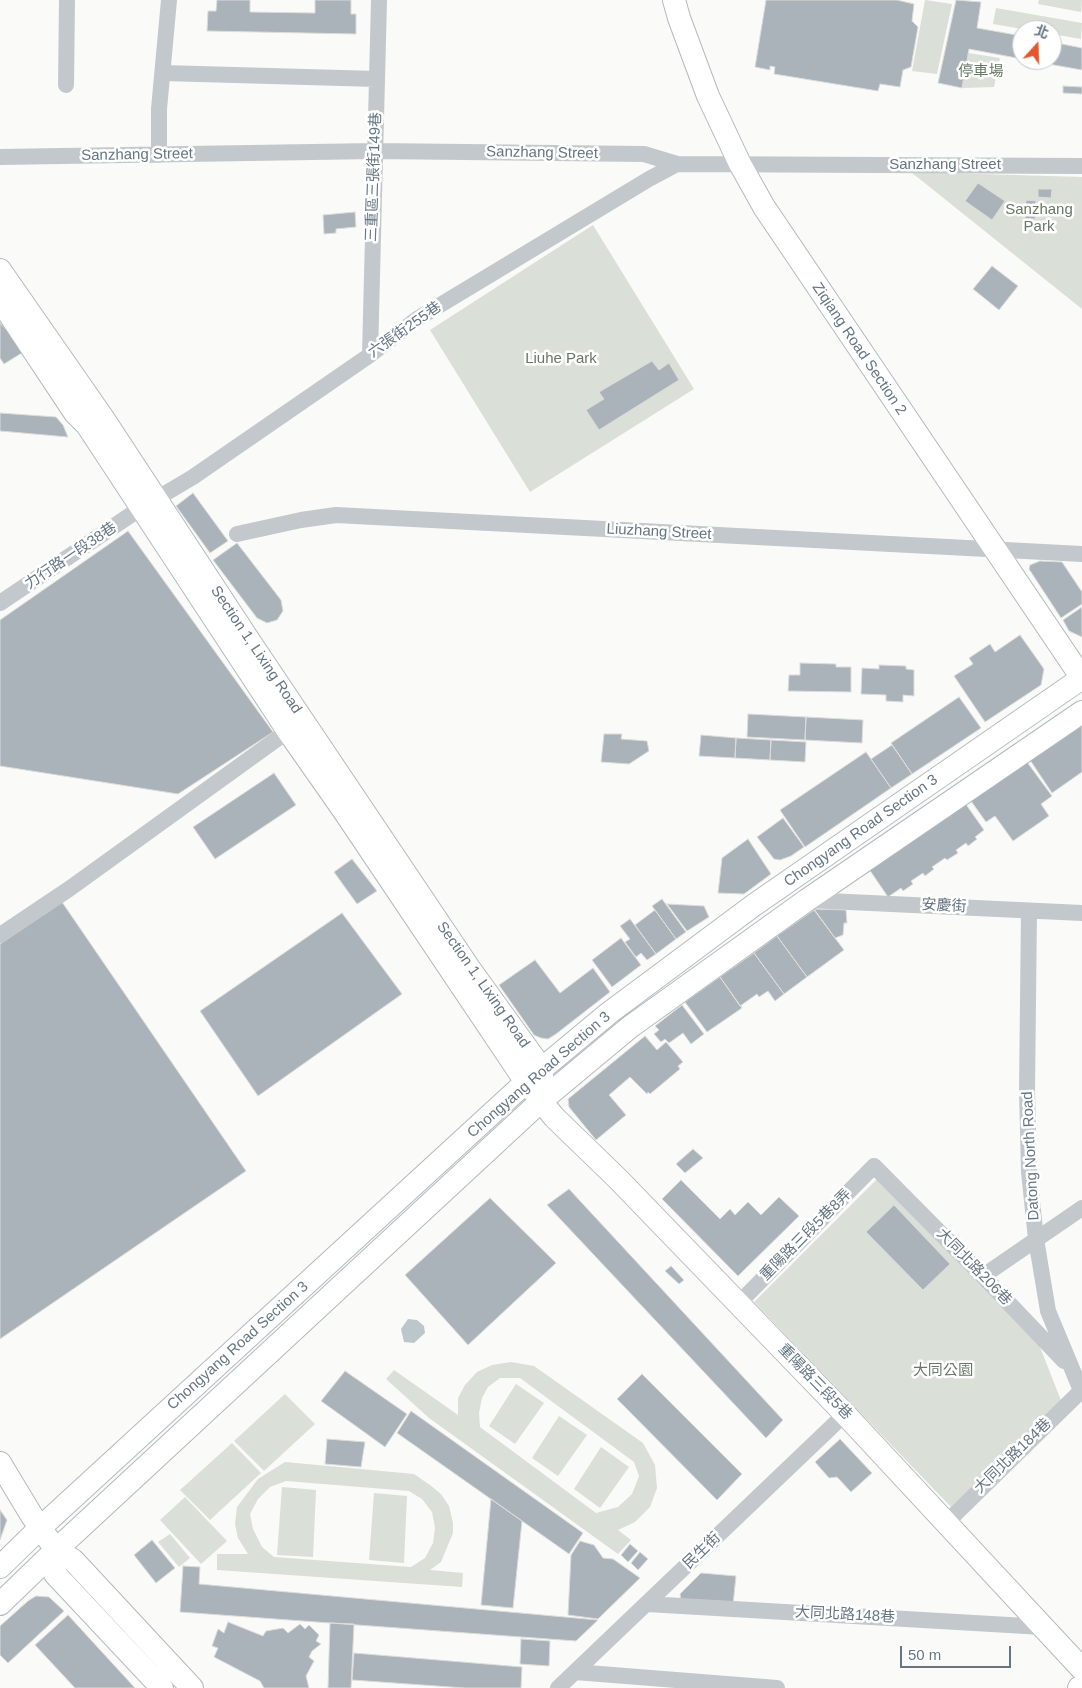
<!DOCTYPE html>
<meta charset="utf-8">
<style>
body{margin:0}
#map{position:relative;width:1082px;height:1688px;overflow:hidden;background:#fafaf8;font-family:Arial,"Noto Sans TC",sans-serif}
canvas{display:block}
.north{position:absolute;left:1012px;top:20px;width:50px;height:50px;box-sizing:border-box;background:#fff;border:1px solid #c1c8cd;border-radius:50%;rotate:20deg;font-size:14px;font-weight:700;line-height:20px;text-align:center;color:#657683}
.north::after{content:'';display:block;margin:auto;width:18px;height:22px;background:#e4572e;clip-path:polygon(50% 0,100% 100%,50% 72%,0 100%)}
.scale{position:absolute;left:900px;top:1646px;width:111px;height:22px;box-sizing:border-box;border:2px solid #657683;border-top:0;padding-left:6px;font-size:15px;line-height:18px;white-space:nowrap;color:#657683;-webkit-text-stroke:4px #fff;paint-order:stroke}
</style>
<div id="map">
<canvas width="1082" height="1688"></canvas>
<div class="north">北</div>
<div class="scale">50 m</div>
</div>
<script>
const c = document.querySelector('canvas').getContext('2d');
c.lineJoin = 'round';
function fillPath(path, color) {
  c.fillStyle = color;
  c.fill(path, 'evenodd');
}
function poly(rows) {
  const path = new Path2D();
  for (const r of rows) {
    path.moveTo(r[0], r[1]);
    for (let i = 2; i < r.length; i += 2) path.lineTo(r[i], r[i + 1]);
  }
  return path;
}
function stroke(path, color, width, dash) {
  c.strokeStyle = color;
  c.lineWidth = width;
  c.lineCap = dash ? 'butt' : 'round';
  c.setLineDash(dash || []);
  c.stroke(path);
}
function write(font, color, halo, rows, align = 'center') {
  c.font = font + ' Arial,"Noto Sans TC",sans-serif';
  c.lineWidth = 5;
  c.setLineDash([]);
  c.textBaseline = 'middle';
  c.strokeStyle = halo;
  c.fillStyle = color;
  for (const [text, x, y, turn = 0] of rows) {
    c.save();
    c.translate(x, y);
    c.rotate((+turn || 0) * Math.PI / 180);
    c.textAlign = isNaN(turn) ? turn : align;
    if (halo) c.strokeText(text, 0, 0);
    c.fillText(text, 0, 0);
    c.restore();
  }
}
fillPath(poly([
 [925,0,952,4,937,74,912,71],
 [1039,0,1082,0,1081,12,1038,4],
 [996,8,1082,23,1081,39,1052,34,1052,30,1028,30,993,24],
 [968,53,1000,58,994,87,962,88],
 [911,172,1082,177,1082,309],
 [593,225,694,389,530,492,430,330],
 [878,1178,1038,1342,1062,1403,951,1507,754,1302],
 [511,1362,534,1366,643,1443,655,1465,657,1488,650,1507,635,1522,618,1530,631,1540,618,1554,429,1418,386,1379,394,1370,458,1415,458,1398,465,1385,477,1372,492,1365],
 [500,1378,520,1378,634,1462,639,1476,632,1494,618,1507,596,1513,480,1427,479,1413,482,1398,488,1387],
 [516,1384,544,1403,515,1444,489,1426],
 [285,1394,315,1424,264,1471,234,1441],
 [559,1416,587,1435,558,1476,532,1458],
 [232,1443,261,1473,210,1520,180,1490],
 [601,1447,629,1467,600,1508,574,1489],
 [285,1462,414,1474,430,1485,441,1494,449,1506,453,1523,453,1533,441,1562,430,1570,463,1573,462,1587,217,1570,217,1554,248,1554,238,1538,235,1524,237,1507,258,1479],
 [286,1481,409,1491,422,1499,432,1512,435,1528,433,1543,425,1558,411,1567,274,1557,262,1547,253,1529,250,1514,258,1499,270,1487],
 [282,1487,316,1490,313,1557,277,1555],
 [374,1493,407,1496,404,1563,369,1560],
 [185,1497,227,1541,201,1564,160,1520],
 [170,1534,190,1558,179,1567,158,1542]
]), '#dadfd7');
fillPath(poly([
 [408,1319,417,1320,424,1326,425,1333,414,1343,404,1342,401,1329]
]), '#bbc7cb');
const building = poly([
 [217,0,250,0,250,12,315,13,315,0,351,0,351,14,356,14,356,34,207,31,208,11,216,11,217,0],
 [766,0,897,0,914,4,912,21,918,27,911,67,903,70,900,87,880,84,878,91,774,74,775,67,770,66,770,70,755,67,766,0],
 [956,0,981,2,977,28,1022,36,1022,59,969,49,962,88,938,83,956,0],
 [1052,42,1082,48,1082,70,1026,60,1052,60,1052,42],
 [1063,86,1082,87,1082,94,1063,93,1063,86],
 [978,183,1005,201,992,220,965,201,978,183],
 [1038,189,1052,189,1051,198,1038,197,1038,189],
 [1026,200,1036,201,1035,219,1025,219,1026,200],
 [355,212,356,227,336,229,336,233,324,234,323,215,355,212],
 [992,266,1018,286,999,310,973,289,992,266],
 [0,323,25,351,4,364,0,358,0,323],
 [652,361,659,370,669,363,679,380,599,430,586,410,604,399,599,392,652,361],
 [0,413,56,417,63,425,68,437,0,431,0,413],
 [193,493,228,541,210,553,176,506,193,493],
 [128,531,273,732,178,794,0,766,0,620,128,531],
 [237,543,281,600,283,611,277,620,267,623,257,618,213,560,237,543],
 [1040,561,1062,562,1082,592,1082,604,1061,618,1029,569,1030,565,1040,561],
 [1082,607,1082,637,1069,631,1063,620,1082,607],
 [1020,635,1044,669,1041,685,985,722,954,676,973,664,969,658,990,644,995,652,1020,635],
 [800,663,836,664,836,667,851,667,851,692,788,691,789,675,800,675,800,663],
 [879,665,906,666,906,669,914,670,914,696,903,695,903,702,886,701,886,695,861,694,862,668,879,669,879,665],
 [959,697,981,728,912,774,891,743,959,697],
 [748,714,806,717,805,740,747,737,748,714],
 [806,717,863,720,862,743,805,740,806,717],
 [1082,724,1082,772,1052,793,1030,760,1082,724],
 [604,734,622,734,621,739,647,741,649,751,629,764,601,762,604,734],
 [701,735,736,738,735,758,699,756,701,735],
 [736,738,771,740,770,760,735,758,736,738],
 [771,740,806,742,805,762,770,760,771,740],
 [892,745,912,774,891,788,871,759,892,745],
 [866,752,891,788,805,847,780,810,866,752],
 [1027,762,1052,796,1041,804,1049,816,1013,841,995,816,986,822,971,801,1027,762],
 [274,773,296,805,215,859,193,827,274,773],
 [965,803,984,830,975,837,977,839,968,846,966,843,956,850,958,853,947,860,945,858,932,867,934,869,925,876,923,873,911,881,913,884,903,891,901,888,888,897,869,869,965,803],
 [783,818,804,847,791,856,780,860,774,859,757,837,783,818],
 [748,839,771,874,744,894,718,893,722,858,748,839],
 [352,859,377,891,357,904,334,872,352,859],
 [662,899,686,932,676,939,652,906,662,899],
 [62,902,246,1171,0,1339,0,944,62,902],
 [667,904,704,906,709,917,687,931,667,904],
 [814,909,846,910,847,923,844,923,843,935,835,938,814,909],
 [655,910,676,939,656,954,635,925,655,910],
 [814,910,844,950,807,977,777,936,814,910],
 [342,913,402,994,258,1096,200,1011,342,913],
 [630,919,656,954,647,960,641,953,636,957,625,942,630,939,620,926,630,919],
 [777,936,807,977,784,994,754,953,777,936],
 [621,938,641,965,612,987,592,960,621,938],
 [754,953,784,994,775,1001,768,991,759,997,757,994,740,1006,720,977,754,953],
 [535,960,560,993,593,968,610,992,556,1034,548,1039,541,1038,534,1035,499,985,535,960],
 [720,977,742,1008,707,1032,685,1002,720,977],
 [682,1005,704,1034,691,1044,683,1033,669,1043,665,1039,661,1042,654,1034,659,1030,655,1026,682,1005],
 [645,1036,657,1050,666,1042,683,1062,678,1066,680,1069,650,1094,648,1092,647,1094,630,1077,609,1095,626,1115,596,1140,569,1107,568,1099,645,1036],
 [693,1149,703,1158,685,1173,676,1164,693,1149],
 [681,1180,720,1219,730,1209,735,1215,748,1202,761,1215,779,1197,799,1216,738,1276,662,1199,681,1180],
 [569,1189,783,1420,766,1438,547,1205,569,1189],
 [490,1198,556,1263,468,1345,405,1275,490,1198],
 [894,1205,950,1264,923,1290,866,1232,894,1205],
 [671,1266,684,1280,679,1284,665,1271,671,1266],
 [345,1371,407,1414,385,1447,321,1401,345,1371],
 [642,1374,742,1474,717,1500,617,1399,642,1374],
 [411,1411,583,1533,569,1554,397,1433,411,1411],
 [327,1439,365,1442,361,1467,325,1464,327,1439],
 [840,1439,872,1473,851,1492,837,1477,829,1478,815,1462,840,1439],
 [491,1499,522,1521,513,1608,481,1605,491,1499],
 [0,1510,7,1520,0,1540,0,1510],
 [152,1540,175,1568,156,1583,134,1555,152,1540],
 [580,1541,594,1545,603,1558,613,1559,640,1578,598,1619,568,1615,571,1555,580,1541],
 [630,1544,638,1551,628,1562,621,1555,630,1544],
 [640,1552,648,1559,638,1570,631,1563,640,1552],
 [183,1566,200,1567,199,1584,598,1620,576,1641,180,1612,183,1566],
 [701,1573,736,1576,733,1605,681,1601,680,1594,701,1573],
 [36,1596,49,1597,64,1611,8,1663,0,1655,0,1626,28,1601,36,1596],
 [68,1615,135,1688,75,1688,35,1645,68,1615],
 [228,1622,263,1636,266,1631,283,1628,288,1633,300,1624,305,1629,309,1625,319,1635,316,1641,321,1644,312,1651,309,1657,314,1661,306,1676,309,1688,264,1688,260,1681,214,1657,218,1648,212,1646,218,1629,224,1633,228,1622],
 [330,1623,354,1624,351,1688,328,1688,330,1623],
 [521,1639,550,1641,549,1666,520,1664,521,1639],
 [354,1653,522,1667,521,1688,465,1688,352,1680,354,1653]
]);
fillPath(building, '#aab3b9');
stroke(building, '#dcdcda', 1);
const secondary = poly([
 [674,0,679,18,708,96,740,164,764,207,1082,678],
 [0,270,103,418,250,642,469,968,542,1069,542,1083],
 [0,300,75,413,87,425,288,731,344,811,526,1082,554,1117,618,1179,845,1414,1082,1669],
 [0,1463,32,1516,56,1550,73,1560,192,1688],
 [56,1550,55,1574,162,1688],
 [0,1567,40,1528,526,1082,609,1013,754,905,1082,678],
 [0,1604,56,1550,541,1101,630,1027,807,900,1082,712],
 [1079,1688,1082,1687]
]);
stroke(secondary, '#b3babf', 24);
stroke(poly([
 [163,73,377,79],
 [66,85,67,0],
 [159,155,159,109,169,0],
 [0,157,375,151,644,154,677,164,1082,166],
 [370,355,379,0],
 [237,534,301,520,336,515,1082,554],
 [0,603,141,508,193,477,370,355,417,319,649,179,677,164],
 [807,900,1082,913],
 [1029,911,1027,1091,1029,1172,1036,1239,1048,1311,1082,1393],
 [0,935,69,889,288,731],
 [983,1276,1082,1208],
 [738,1304,874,1166,983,1276,1064,1361],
 [946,1523,1082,1390],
 [647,1604,1043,1627],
 [575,1672,777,1688],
 [558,1688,845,1414]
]), '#c3c8cc', 16);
stroke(secondary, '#fff', 22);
write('15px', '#687a64', '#fff', [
 ["停車場",981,72],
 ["Sanzhang",1039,210],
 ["Park",1039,227],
 ["Liuhe Park",561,359],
 ["大同公園",943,1371]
]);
write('15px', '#657683', '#fff', [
 ["Sanzhang Street",542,153,1],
 ["Sanzhang Street",137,155,-1],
 ["Sanzhang Street",945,165],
 ["三重區三張街149巷",374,177,-88],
 ["六張街255巷",405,330,-35],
 ["Ziqiang Road Section 2",859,349,56],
 ["Liuzhang Street",659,532,3],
 ["力行路一段38巷",71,556,-34],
 ["Section 1, Lixing Road",256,650,56],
 ["Chongyang Road Section 3",861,831,-35],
 ["安慶街",944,906,3],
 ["Section 1, Lixing Road",483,985,55],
 ["Chongyang Road Section 3",539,1075,-41],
 ["Datong North Road",1031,1156,-93],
 ["重陽路三段5巷8弄",806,1235,-45],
 ["大同北路206巷",974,1267,46],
 ["Chongyang Road Section 3",238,1346,-42],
 ["重陽路三段5巷",815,1382,46],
 ["大同北路184巷",1013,1456,-44],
 ["民生街",702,1551,-44],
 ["大同北路148巷",845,1615,3]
]);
</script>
